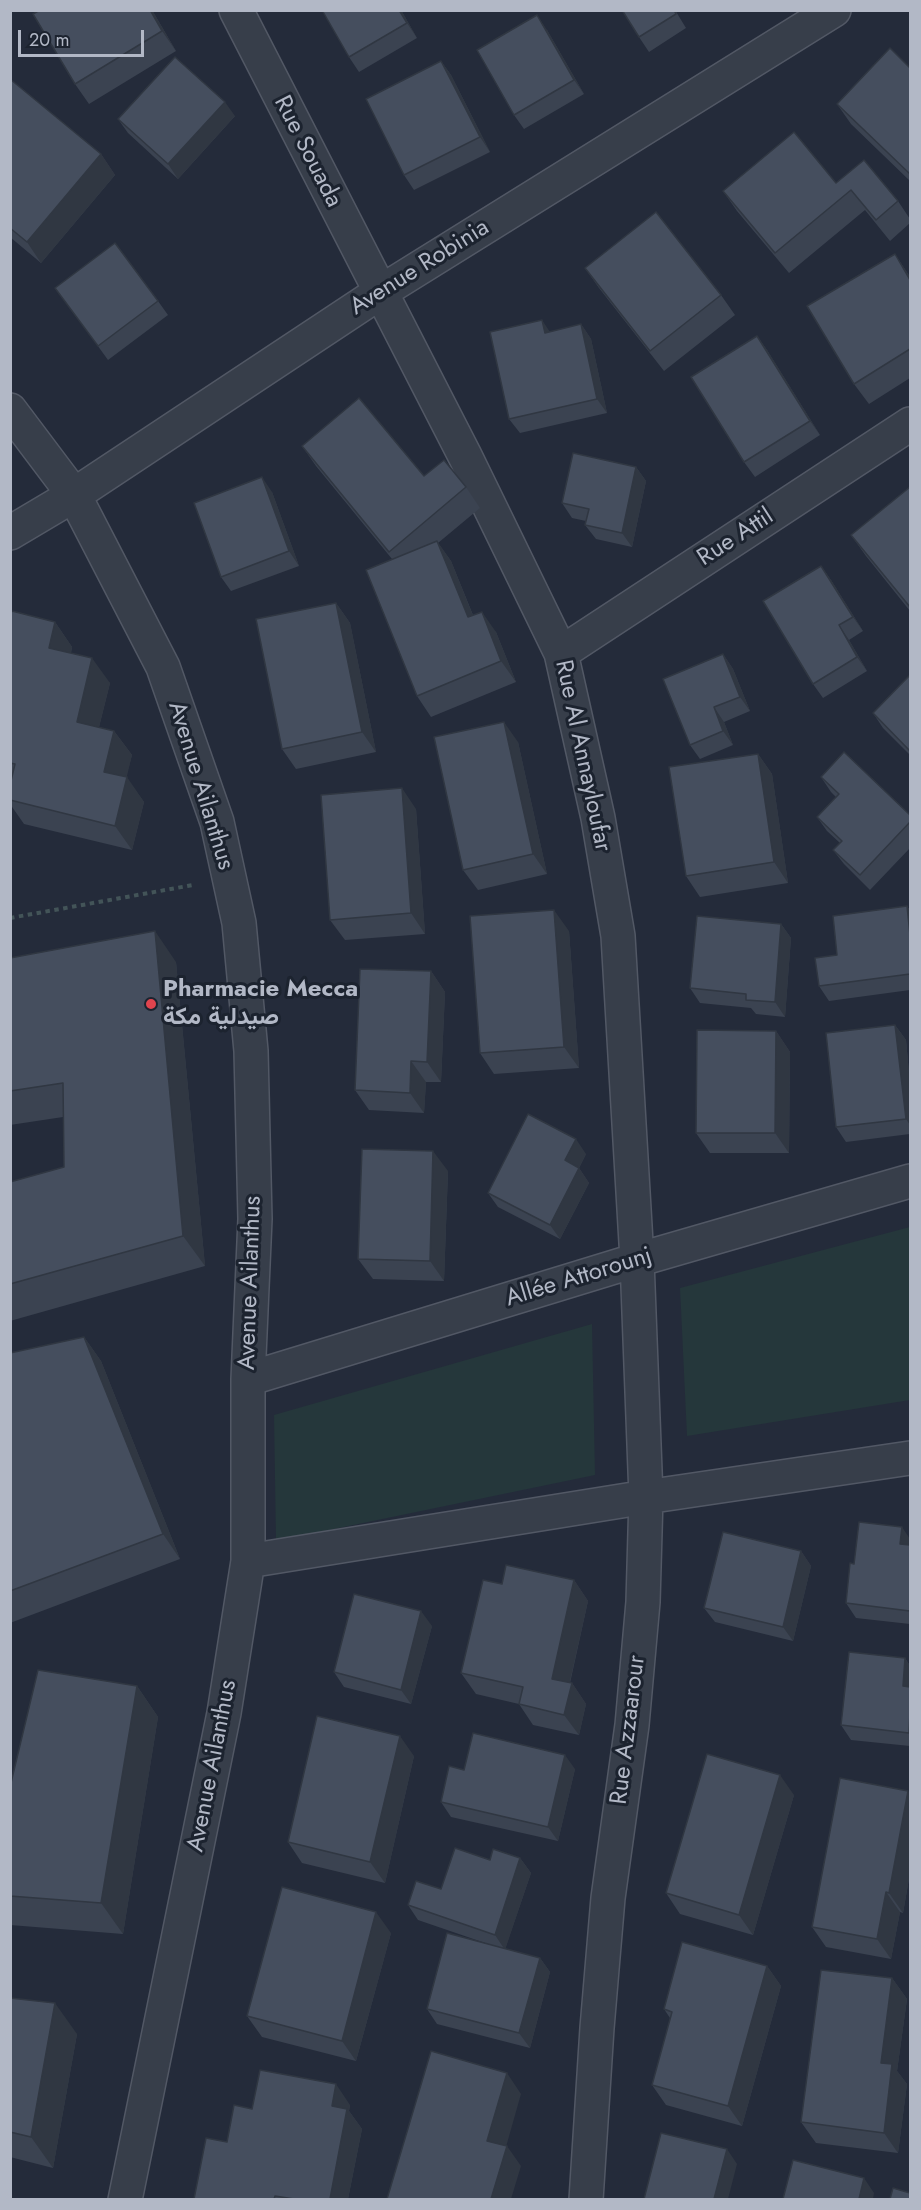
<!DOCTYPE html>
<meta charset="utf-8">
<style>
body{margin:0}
#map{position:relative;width:921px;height:2210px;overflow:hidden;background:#242b3a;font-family:Jost,sans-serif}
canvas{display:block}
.frame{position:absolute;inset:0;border:12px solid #b2b8c6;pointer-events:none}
.scale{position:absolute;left:18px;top:30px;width:126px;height:27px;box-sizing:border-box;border:3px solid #b2b8c6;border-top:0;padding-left:8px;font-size:18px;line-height:21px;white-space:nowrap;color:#b2b8c6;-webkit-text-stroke:4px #1c232f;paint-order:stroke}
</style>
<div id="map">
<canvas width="921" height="2210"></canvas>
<div class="frame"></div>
<div class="scale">20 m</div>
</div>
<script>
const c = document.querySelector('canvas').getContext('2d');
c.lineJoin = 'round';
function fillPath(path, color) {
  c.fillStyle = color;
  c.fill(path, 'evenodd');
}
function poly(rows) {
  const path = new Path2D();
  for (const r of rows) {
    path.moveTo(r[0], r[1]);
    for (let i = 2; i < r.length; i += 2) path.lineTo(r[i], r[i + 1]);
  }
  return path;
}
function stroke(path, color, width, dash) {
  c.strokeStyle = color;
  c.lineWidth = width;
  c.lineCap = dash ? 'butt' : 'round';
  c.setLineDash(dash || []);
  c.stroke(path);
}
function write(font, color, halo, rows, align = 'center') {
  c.font = font + ' Jost,Vazirmatn,sans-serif';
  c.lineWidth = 6;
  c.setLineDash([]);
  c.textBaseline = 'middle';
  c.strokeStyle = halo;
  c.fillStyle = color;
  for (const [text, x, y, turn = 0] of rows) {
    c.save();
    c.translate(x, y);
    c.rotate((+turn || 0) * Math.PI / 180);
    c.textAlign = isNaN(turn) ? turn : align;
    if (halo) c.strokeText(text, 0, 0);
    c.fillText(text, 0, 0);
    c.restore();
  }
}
fillPath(poly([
 [910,1227,910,1400,687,1436,680,1288],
 [592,1324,595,1475,276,1541,274,1415]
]), '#25373b');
const minor = poly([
 [236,10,465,456,561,653,598,818,618,936,637,1260,646,1497,643,1602,632,1725,608,1898,597,2028,586,2200],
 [10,410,74,495,163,667,217,822,239,923,251,1051,255,1219,248,1379,248,1561,224,1713,125,2200],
 [10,533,74,495,379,293,834,10],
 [561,653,910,424],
 [248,1379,637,1260,910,1181],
 [248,1561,646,1497,910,1458]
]);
stroke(minor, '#525865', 36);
stroke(poly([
 [10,918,193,885]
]), '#435458', 4, [4.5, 4.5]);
stroke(minor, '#373e4a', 33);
fillPath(poly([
 [152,10,176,51,89,104,75,84],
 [322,10,401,10,417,38,359,72,349,57],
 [675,10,686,28,649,52,639,37],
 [547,30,584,94,524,129,514,115],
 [441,61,451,75,490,152,414,190,404,175],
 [910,68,910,181,851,124,837,104],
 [10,79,101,154,115,175,41,263,10,237],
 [235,116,178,179,128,133,118,119],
 [836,183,898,201,910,219,910,223,890,241,865,210,789,273,737,211,723,191],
 [895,254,910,277,910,378,869,404,854,384],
 [585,268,721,295,735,315,664,371,599,288],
 [158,301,168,315,108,360,66,302],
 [581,324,591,339,607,413,520,433,509,419,550,332],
 [757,336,767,350,820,435,755,477,744,462],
 [302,446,466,487,480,508,438,543,451,561,473,615,496,632,516,682,431,717,417,696,392,559,316,466],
 [636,467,646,481,632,547,596,539,585,525,586,521,572,518,562,503],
 [910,487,910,611,866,556,851,535],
 [272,492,299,566,231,591,221,577],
 [821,566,831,580,863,631,849,640,867,671,823,698,813,684],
 [336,603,350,623,376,752,296,769,282,749],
 [10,616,55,622,72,647,71,653,110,683,99,727,114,731,132,755,126,777,144,802,132,850,24,824,10,804],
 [723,654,733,669,750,711,724,722,733,745,700,759,690,745],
 [910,675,910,755,883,728,873,713],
 [518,742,547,874,478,890,463,870],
 [758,754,772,774,788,883,700,897,686,876],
 [821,777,910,815,910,848,870,890,844,864,833,850,840,843,827,831,817,817,836,797,831,792],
 [416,809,425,934,345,940,330,920],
 [907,906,910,911,910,990,829,1001,819,986,837,955],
 [781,924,791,938,785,1017,756,1014,751,1008,700,1003,690,988],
 [569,931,579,1068,494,1074,480,1053],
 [10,958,176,962,205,1266,10,1321,10,1182,64,1167,63,1117,10,1125],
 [431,971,445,992,441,1082,426,1082,424,1113,369,1110,355,1090],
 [895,1025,906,1040,910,1084,910,1134,846,1142,836,1127],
 [776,1031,790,1052,789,1153,710,1153,696,1133],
 [586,1154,579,1168,589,1183,560,1239,498,1207,488,1193],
 [448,1171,444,1281,373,1279,358,1259],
 [84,1337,101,1361,180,1559,10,1623,10,1353],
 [910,1539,910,1624,856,1618,846,1603,854,1564],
 [801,1551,811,1566,793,1641,715,1622,704,1608],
 [574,1580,588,1601,570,1683,572,1683,586,1704,579,1735,533,1725,519,1704,476,1694,461,1673,502,1584],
 [432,1626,411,1704,344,1687,334,1672],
 [905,1658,910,1666,910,1746,851,1740,841,1725],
 [137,1686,158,1717,123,1934,10,1925,10,1787],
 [414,1756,385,1883,302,1863,288,1842],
 [575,1769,558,1841,451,1817,441,1802,464,1770],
 [910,1794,910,1873,903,1913,900,1912,891,1959,826,1947,812,1927],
 [794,1795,753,1935,680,1914,666,1893],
 [520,1858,531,1873,505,1949,540,1958,550,1972,530,2048,437,2024,427,2009,488,1944,418,1920,408,1905,441,1889,490,1860],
 [391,1933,356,2061,262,2037,247,2016],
 [767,1966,781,1986,742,2126,666,2105,652,2085,670,2018,664,2009],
 [892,1978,907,1999,897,2071,907,2084,898,2153,816,2143,801,2122],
 [10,1998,77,2034,53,2168,10,2157],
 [350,2105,349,2111,362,2129,348,2199,194,2199,227,2142,252,2109]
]), '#3b4351');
fillPath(poly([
 [150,10,152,10,176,51,162,31],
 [399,10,401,10,417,38,407,23],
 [537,15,547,30,584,94,574,80],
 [441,61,451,75,490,152,480,137],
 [225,102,235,116,178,179,168,164],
 [101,154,115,175,41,263,27,242],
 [895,254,910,277,910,280],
 [542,320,552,335,545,333],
 [581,324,591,339,607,413,597,399],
 [757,336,767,350,820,435,810,421],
 [636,467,646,481,632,547,622,533],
 [262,477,272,492,299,566,289,551],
 [437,541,451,561,482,638,468,617],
 [821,566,831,580,863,631,853,617],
 [336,603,350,623,376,752,362,732],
 [482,612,496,632,516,682,501,661],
 [55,622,72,647,66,673,49,648],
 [839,625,849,640,867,671,857,657],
 [723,654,733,669,750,711,740,697],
 [92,658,110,683,94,747,77,722],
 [714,707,724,722,733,745,723,731],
 [504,722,518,742,547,874,533,854],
 [114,731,132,755,122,797,104,772],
 [758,754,772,774,788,883,774,862],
 [127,777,144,802,132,850,115,826],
 [402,788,416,809,425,934,411,913],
 [907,906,910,911,910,935],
 [554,910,569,931,579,1068,564,1047],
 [781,924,791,938,785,1017,775,1002],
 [155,931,176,962,205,1266,183,1236],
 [431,971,445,992,441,1082,427,1062],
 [895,1025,906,1040,910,1084,910,1125,906,1119],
 [776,1031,790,1052,789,1153,775,1133],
 [411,1061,426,1082,424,1113,410,1093],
 [576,1139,586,1154,579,1168,589,1183,560,1239,550,1225,565,1160],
 [433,1151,448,1171,444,1281,430,1261],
 [84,1337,101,1361,180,1559,163,1534],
 [902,1527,910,1539,910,1554,900,1544],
 [801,1551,811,1566,793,1641,783,1627],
 [574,1580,588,1601,566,1699,552,1679],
 [421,1611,432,1626,411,1704,401,1690],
 [905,1658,910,1666,910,1697,903,1686],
 [572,1683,586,1704,579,1735,564,1715],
 [137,1686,158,1717,123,1934,101,1903],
 [910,1713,910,1735,909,1733],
 [400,1736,414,1756,385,1883,370,1862],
 [565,1755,575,1769,558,1841,548,1827],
 [780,1775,794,1795,753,1935,739,1915],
 [908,1791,910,1794,910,1873,903,1913,889,1893],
 [520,1858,531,1873,505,1950,495,1935],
 [886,1892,900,1912,891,1959,877,1939],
 [376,1912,391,1933,356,2061,342,2041],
 [540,1958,550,1972,530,2048,519,2033],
 [767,1966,781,1986,742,2126,728,2106],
 [892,1978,907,1999,897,2071,907,2084,898,2153,884,2133,881,2063],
 [55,2003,77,2034,53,2168,31,2137],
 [507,2073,521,2094,502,2161,487,2141],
 [336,2084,350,2105,349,2111,362,2129,348,2199,330,2199,332,2106],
 [507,2146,521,2166,511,2199,491,2199],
 [727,2149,737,2164,728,2199,714,2199],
 [864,2178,874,2193,873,2199,859,2199]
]), '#303742');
const building = poly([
 [40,10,150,10,162,31,75,84,33,14,40,10],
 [322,10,399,10,407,23,349,57,322,10],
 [622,10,674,10,676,14,639,37,622,10],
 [537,15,574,80,514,115,477,50,537,15],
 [890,48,910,68,910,174,837,104,890,48],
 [175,57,225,102,168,164,118,119,175,57],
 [441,61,480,137,404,175,366,99,441,61],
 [10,79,101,154,27,242,10,228,10,79],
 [794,132,836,183,864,160,898,201,876,220,851,190,775,253,723,191,794,132],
 [656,212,721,295,650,351,585,268,656,212],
 [115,243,158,301,98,346,55,288,115,243],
 [895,254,910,280,910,349,854,384,807,306,895,254],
 [542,320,545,333,581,324,597,399,509,419,490,332,542,320],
 [757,336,810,421,744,462,691,377,757,336],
 [359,398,424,476,444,460,466,487,389,552,302,446,359,398],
 [573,453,636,467,622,533,585,525,589,509,562,503,573,453],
 [262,477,289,551,221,577,194,503,262,477],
 [910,487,910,607,851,535,910,487],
 [437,541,468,617,482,612,501,661,417,696,366,570,437,541],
 [821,566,853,617,839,625,857,657,813,684,763,601,821,566],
 [336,603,362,732,282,749,256,619,336,603],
 [12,611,55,622,49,648,92,658,77,722,114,731,104,772,127,777,115,826,10,800,10,785,15,764,10,763,10,616,12,611],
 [723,654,740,697,714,707,723,731,690,745,663,679,723,654],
 [910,675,910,751,873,713,910,675],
 [504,722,533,854,463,870,434,737,504,722],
 [844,752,910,815,910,822,860,875,833,850,842,841,817,817,839,794,821,777,844,752],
 [758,754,774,862,686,876,669,767,758,754],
 [402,788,411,913,330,920,321,795,402,788],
 [907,906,910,935,910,974,819,986,815,958,837,955,833,916,907,906],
 [554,910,564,1047,480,1053,470,916,554,910],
 [697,916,781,924,775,1002,746,1000,746,994,690,988,697,916],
 [155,931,183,1236,10,1284,10,1182,64,1167,63,1083,10,1091,10,958,155,931],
 [360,969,431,971,427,1062,411,1061,410,1093,355,1090,360,969],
 [895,1025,906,1119,836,1127,826,1033,895,1025],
 [697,1030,776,1031,775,1133,696,1133,697,1030],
 [528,1114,576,1139,565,1160,579,1168,550,1225,488,1193,528,1114],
 [362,1149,433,1151,430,1261,358,1259,362,1149],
 [84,1337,163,1534,10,1591,10,1353,84,1337],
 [859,1522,902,1527,900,1544,910,1545,910,1611,846,1603,850,1563,854,1564,859,1522],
 [723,1532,801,1551,783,1627,704,1608,723,1532],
 [506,1565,574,1580,552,1679,572,1683,564,1715,519,1704,523,1687,461,1673,483,1580,502,1584,506,1565],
 [354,1594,421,1611,401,1690,334,1672,354,1594],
 [849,1652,905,1658,903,1686,910,1687,910,1713,909,1733,841,1725,849,1652],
 [38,1670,137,1686,101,1903,10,1896,10,1787,38,1670],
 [317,1716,400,1736,370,1862,288,1842,317,1716],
 [473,1733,565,1755,548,1827,441,1802,449,1766,464,1770,473,1733],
 [707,1754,780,1775,739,1915,666,1893,707,1754],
 [840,1778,908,1791,889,1893,886,1892,877,1939,812,1927,840,1778],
 [455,1848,490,1860,493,1849,520,1858,495,1935,408,1905,416,1881,441,1889,455,1848],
 [282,1887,376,1912,342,2041,247,2016,282,1887],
 [447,1933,540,1958,519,2033,427,2009,447,1933],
 [682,1942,767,1966,728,2106,652,2085,672,2012,664,2009,682,1942],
 [821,1970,892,1978,881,2063,892,2064,884,2133,801,2122,821,1970],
 [10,1998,55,2003,31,2137,10,2132,10,1998],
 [431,2051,507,2073,487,2141,507,2146,491,2199,387,2199,431,2051],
 [260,2070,336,2084,332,2106,347,2109,330,2199,294,2199,275,2196,274,2199,194,2199,206,2138,227,2142,234,2105,252,2109,260,2070],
 [661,2133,727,2149,714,2199,644,2199,661,2133],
 [793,2160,864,2178,859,2199,783,2199,793,2160],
 [893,2188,910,2193,910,2199,890,2199,893,2188]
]);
fillPath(building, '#454e5e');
stroke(building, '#303742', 1.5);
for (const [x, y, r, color] of [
 [151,1004,6,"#e0444e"]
]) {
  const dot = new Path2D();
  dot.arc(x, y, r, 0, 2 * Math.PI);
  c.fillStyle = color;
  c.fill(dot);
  stroke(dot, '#1c232f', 2);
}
write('24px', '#b2b8c6', '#1c232f', [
 ["Rue Souada",307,152,63],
 ["Avenue Robinia",420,268,-32],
 ["Rue Attil",736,538,-33],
 ["Rue Al Annayloufar",582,756,78],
 ["Avenue Ailanthus",200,786,73],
 ["Allée Attorounj",579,1278,-17],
 ["Avenue Ailanthus",251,1283,-88],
 ["Rue Azzaarour",629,1730,-83],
 ["Avenue Ailanthus",213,1766,-79]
]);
write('bold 24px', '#b2b8c6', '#1c232f', [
 ["Pharmacie Mecca",163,990],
 ["صيدلية مكة",163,1018]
], 'left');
</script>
